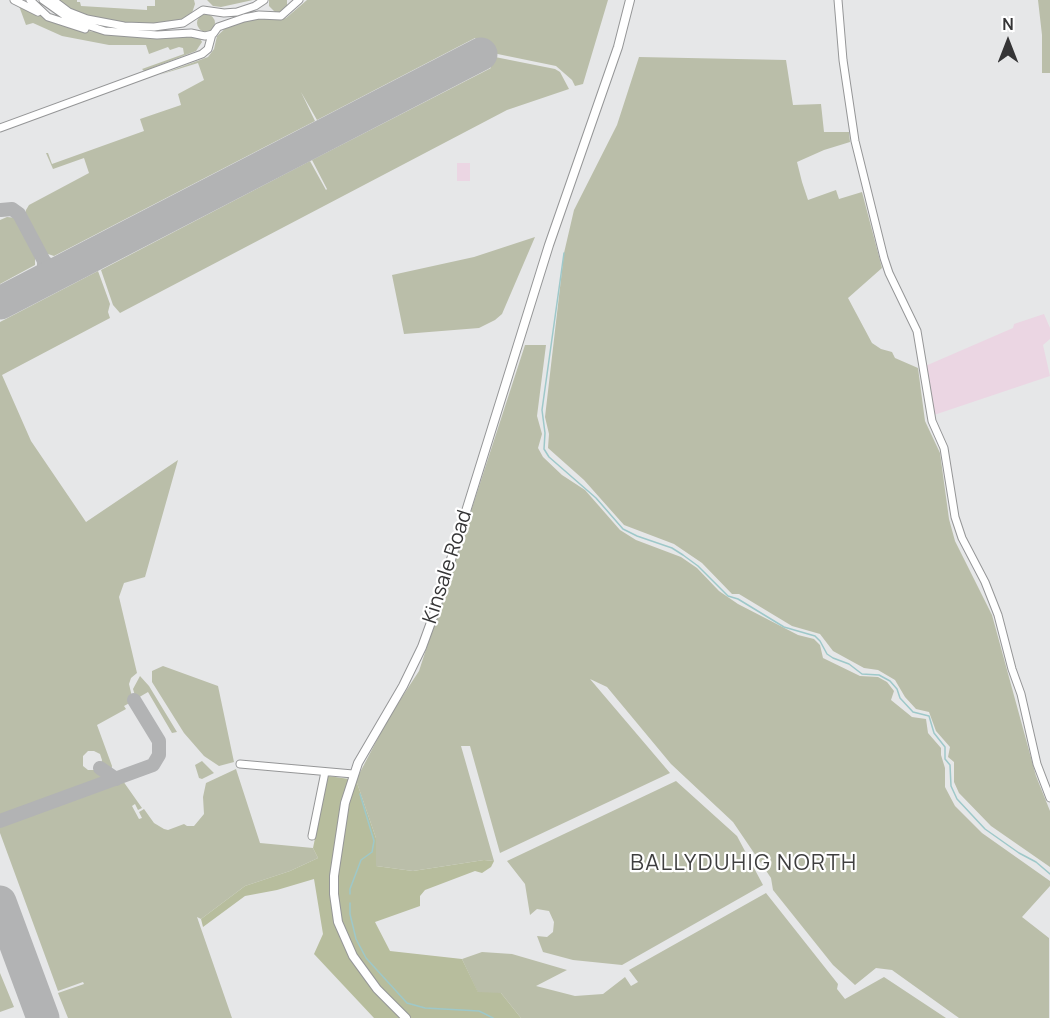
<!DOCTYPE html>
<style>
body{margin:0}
#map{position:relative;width:1050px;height:1018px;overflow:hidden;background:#e6e7e8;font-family:Manrope,sans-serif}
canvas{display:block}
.north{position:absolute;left:978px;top:12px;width:60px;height:60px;-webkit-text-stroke:4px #fff;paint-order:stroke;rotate:0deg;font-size:16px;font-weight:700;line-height:24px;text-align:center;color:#353536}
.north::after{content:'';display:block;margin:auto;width:21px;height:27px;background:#353536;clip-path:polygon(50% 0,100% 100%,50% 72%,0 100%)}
</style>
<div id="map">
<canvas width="1050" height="1018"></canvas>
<div class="north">N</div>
</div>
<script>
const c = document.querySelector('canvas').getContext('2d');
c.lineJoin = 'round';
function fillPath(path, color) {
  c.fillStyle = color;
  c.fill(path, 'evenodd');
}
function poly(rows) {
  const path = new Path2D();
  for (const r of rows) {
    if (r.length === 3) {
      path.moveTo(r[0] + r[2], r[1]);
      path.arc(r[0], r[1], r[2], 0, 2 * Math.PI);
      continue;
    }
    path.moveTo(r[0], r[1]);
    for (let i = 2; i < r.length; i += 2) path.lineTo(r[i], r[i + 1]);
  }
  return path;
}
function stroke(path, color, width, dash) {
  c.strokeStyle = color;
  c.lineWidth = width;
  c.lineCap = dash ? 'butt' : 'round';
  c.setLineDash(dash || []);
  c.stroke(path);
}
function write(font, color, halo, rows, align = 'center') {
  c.font = font + ' Manrope,sans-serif';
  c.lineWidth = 4.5;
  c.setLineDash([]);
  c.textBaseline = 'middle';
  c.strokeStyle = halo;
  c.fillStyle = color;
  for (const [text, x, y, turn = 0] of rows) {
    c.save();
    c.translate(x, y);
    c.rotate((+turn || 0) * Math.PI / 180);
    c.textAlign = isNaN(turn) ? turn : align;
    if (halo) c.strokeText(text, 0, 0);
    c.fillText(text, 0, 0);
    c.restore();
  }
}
fillPath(poly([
 [457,163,470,163,470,181,457,181],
 [1044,314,1050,328,1050,339,1043,345,1050,376,931,416,923,367,1013,328,1014,324]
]), '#ebd6e3');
fillPath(poly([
 [58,0,77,0,77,2,80,2,81,6,147,10,147,6,155,6,155,0,194,0,195,4,191,16,182,20,165,24,129,24,89,17,74,12],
 [207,0,253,0,221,7,213,6],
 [269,0,287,0,287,6,281,12,275,12,269,6],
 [307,0,608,0,583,84,575,86,572,80,556,66,483,51,475,38,317,120,301,92,315,121,54,256,45,253,25,214,26,210,29,205,89,173,84,158,53,169,46,153,48,153,52,164,144,131,140,119,181,105,178,94,204,80,198,63,159,75,208,57,214,49,217,36,229,25,263,18,280,20,286,18],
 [1038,0,1050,0,1050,73,1042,73,1042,35],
 [19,6,79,30,142,37,193,37,200,38,202,42,196,51,144,71,142,69,184,54,183,48,179,47,170,50,168,47,149,54,146,45,109,45,62,36,33,23,26,25],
 [206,23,9],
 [485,55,555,69,560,72,569,89,507,110,120,313,113,305,101,270,310,161,326,190,327,189,312,160,491,68],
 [639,57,786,60,793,105,821,104,824,132,849,132,850,142,824,150,797,162,802,182,808,200,836,190,839,199,862,192,882,268,848,298,872,343,881,349,892,352,895,358,918,368,925,421,940,453,949,519,955,541,992,615,1036,776,1050,811,1050,867,991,826,959,793,954,782,954,762,948,757,950,747,936,731,929,712,916,709,905,697,895,680,878,670,864,668,833,651,820,634,792,626,739,594,732,594,702,563,674,544,624,525,584,480,548,448,549,434,545,417,564,253,574,210,617,125],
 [7,217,17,218,35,256,35,265,0,284,0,220],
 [535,237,502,314,495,320,479,328,404,334,392,275,474,257],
 [98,271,110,304,108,312,110,318,2,375,31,441,86,522,178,460,145,577,124,583,119,597,137,673,131,678,129,684,133,701,124,706,126,709,97,725,112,766,111,773,101,765,102,760,100,754,94,751,88,751,83,756,83,766,88,770,100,770,108,776,106,779,0,817,0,322],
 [525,345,546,345,537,416,542,434,538,448,543,457,562,475,585,490,620,530,636,540,681,557,697,568,719,591,738,604,798,635,814,639,820,645,823,658,860,676,878,677,887,682,894,691,891,700,912,717,926,719,928,733,941,748,941,755,945,768,945,787,955,806,982,833,1050,881,1050,886,1022,917,1049,938,1049,1018,959,1018,892,970,876,968,855,985,833,965,773,890,771,878,733,822,671,764,607,687,590,679,670,773,500,853,470,746,461,746,494,861,484,860,413,871,376,866,376,838,356,780,389,717,419,671],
 [163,666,218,686,234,762,219,766,204,756,184,733,152,682,152,671],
 [140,676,149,686,177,732,172,733,148,692,136,699,133,689],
 [202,761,214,773,202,779,199,778,195,765],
 [236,769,260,843,313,848,318,858,290,871,245,886,201,919,197,917,232,1018,68,1018,58,993,84,984,83,982,58,991,0,833,0,826,123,781,142,808,138,810,135,804,132,806,139,819,142,818,139,812,144,809,154,823,164,829,168,830,184,824,187,826,194,826,204,814,203,797,206,783],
 [676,781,737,836,763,885,622,965,573,960,543,952,537,936,547,937,553,932,554,922,549,911,537,909,530,915,525,884,507,861],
 [766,893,838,984,837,989,845,999,884,977,946,1018,521,1018,501,993,478,993,462,959,482,952,512,954,567,970,536,986,575,996,603,994,625,977,631,986,638,982,629,970],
 [0,973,14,1007,0,1012]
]), '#babea9');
fillPath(poly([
 [328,776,356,780,376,838,376,866,413,871,484,860,494,861,491,867,482,873,475,871,425,890,420,896,420,906,375,922,390,951,462,959,478,992,501,993,521,1018,374,1018,314,954,323,934,314,879,277,890,245,896,203,927,201,919,245,886,290,871,318,858,313,848]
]), '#b7bd9d');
stroke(poly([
 [564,253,542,410,545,433,544,449,549,457,596,498,623,529,637,536,672,548,683,555,698,566,728,596,738,599,784,627,815,636,820,641,827,654,833,658,849,664,862,674,879,675,890,681,897,689,900,698,913,712,929,716,934,733,945,747,945,759,950,765,951,786,957,799,985,829,1019,853,1036,862,1050,874],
 [350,894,350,889,361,860,372,852,374,841,360,794],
 [350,903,350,914,356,939,366,958,407,1003,425,1008,479,1011,493,1018]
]), '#9ec8c9', 1.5);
stroke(poly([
 [1,210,12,209,19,214,44,261,48,265,57,269,69,267],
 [36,284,44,273,44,261],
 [100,768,116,779],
 [0,821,153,765,159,755,159,741,134,700]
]), '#b2b3b4', 14);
stroke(poly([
 [0,303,481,54],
 [0,902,43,1018]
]), '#b2b3b4', 33);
const minor = poly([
 [14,0,38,12],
 [30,0,48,17,85,29],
 [43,0,71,20,105,31,157,35,191,33,205,36,213,34,218,27,244,18,259,15,281,16,299,0],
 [53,0,69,12,87,19,124,26,154,27,183,23,203,10,224,13,237,12,255,6,264,0],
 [838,0,843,60,855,141,884,258,889,273,917,331,932,421,944,448,955,517,962,538,985,582,998,615,1012,669,1021,694,1037,764,1050,798],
 [0,128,202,54,208,49,212,34],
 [240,764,353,774],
 [312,836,325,772]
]);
const major = poly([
 [406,1018,377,989,353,956,338,922,334,894,334,876,345,803,358,763,403,686,422,647,434,614,549,245,618,47,630,0]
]);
stroke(minor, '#959697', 9);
stroke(major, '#959697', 10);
stroke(minor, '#fff', 7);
stroke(major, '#fff', 8);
write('20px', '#353536', '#fff', [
 ["Kinsale Road",448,567,-72]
]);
c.letterSpacing = '1.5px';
write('22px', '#3e3e3f', '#fff', [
 ["BALLYDUHIG NORTH",744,864]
]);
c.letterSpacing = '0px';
</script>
